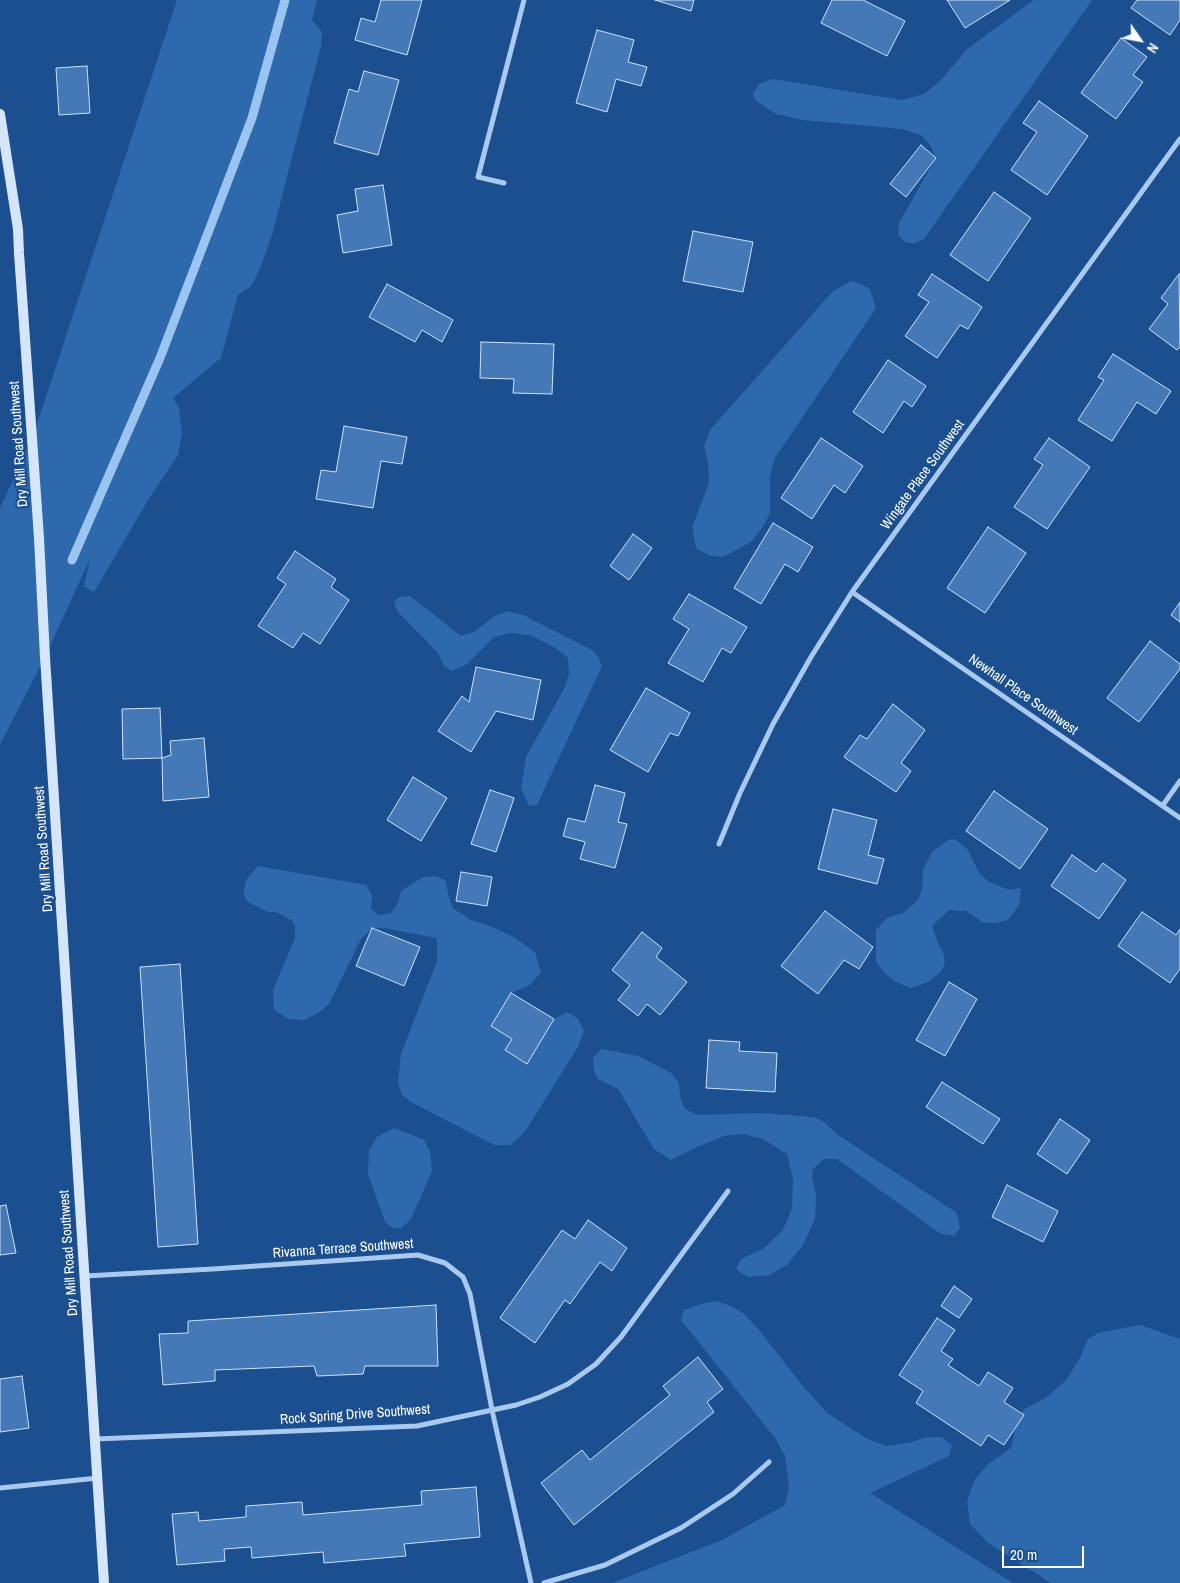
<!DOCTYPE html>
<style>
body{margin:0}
#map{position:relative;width:1180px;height:1583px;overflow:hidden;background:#1b4f8f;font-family:"Archivo Narrow",sans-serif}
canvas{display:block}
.north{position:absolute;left:1115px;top:15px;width:50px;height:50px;-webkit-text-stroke:4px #1b4f8f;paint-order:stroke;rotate:123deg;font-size:14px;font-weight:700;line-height:20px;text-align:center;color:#fff}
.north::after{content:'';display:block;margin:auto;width:18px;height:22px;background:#fff;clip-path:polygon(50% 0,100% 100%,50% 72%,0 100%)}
.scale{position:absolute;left:1002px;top:1546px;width:82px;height:22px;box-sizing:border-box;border:2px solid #fff;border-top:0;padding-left:6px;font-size:15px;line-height:18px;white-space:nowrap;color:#fff;-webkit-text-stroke:4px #1b4f8f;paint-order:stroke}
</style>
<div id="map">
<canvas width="1180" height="1583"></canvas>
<div class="north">N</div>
<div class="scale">20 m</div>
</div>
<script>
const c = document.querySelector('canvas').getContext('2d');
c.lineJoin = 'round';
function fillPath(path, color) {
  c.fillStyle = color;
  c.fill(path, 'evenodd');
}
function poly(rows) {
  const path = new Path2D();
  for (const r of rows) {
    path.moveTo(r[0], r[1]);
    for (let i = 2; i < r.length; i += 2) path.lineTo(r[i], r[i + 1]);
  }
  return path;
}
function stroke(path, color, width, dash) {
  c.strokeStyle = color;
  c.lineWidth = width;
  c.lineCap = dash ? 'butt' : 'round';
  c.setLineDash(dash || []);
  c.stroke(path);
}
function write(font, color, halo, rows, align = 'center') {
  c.font = font + ' "Archivo Narrow",sans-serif';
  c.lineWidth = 4.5;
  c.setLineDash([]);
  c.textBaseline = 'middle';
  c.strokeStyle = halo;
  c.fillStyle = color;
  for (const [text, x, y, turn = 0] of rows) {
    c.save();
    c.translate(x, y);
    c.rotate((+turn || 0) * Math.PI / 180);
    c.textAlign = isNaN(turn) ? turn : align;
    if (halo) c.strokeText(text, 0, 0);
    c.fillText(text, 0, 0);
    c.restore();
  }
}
fillPath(poly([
 [177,0,317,0,312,20,322,32,321,46,272,235,260,269,251,286,238,295,221,358,173,398,179,408,182,432,178,455,150,497,94,592,84,586,90,559,45,657,0,745,0,508,32,439],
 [1034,0,1092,0,924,239,913,244,905,242,898,235,899,223,936,158,930,145,921,135,902,129,803,120,776,114,756,101,753,94,759,84,772,79,903,100,924,94,942,79,967,49],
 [851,281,860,284,870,289,876,308,775,458,770,476,770,513,763,527,751,542,723,557,711,556,696,548,692,527,709,483,708,463,704,446,710,430,832,292],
 [410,596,461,636,474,632,495,616,507,611,523,615,592,650,598,656,602,666,537,805,529,806,521,788,526,757,565,687,569,674,568,658,554,647,530,635,510,633,494,637,467,664,452,671,444,666,438,653,398,612,394,602,399,597],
 [955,839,968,850,979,873,989,882,1009,890,1021,888,1019,905,1008,920,997,923,984,923,966,911,949,910,932,926,938,943,943,952,945,964,941,972,928,982,911,988,896,982,886,974,876,962,876,930,887,918,903,913,918,900,922,889,923,870,932,852,948,840],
 [258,866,366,885,372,895,371,909,379,915,391,913,398,903,401,891,423,877,436,876,446,881,448,894,453,908,471,920,495,928,512,936,535,952,541,972,530,985,511,993,491,1026,512,1039,505,1051,527,1063,554,1019,567,1012,578,1018,584,1031,578,1047,524,1133,510,1145,494,1145,411,1102,402,1095,398,1082,401,1054,437,961,437,944,436,938,385,928,372,928,361,939,329,1004,321,1011,305,1020,289,1019,274,1010,273,990,295,938,295,925,291,920,276,912,268,912,248,902,243,893,246,880],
 [601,1049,639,1056,671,1073,679,1083,680,1097,685,1109,698,1115,762,1113,814,1117,824,1122,838,1135,957,1213,960,1228,954,1236,941,1234,837,1159,824,1159,813,1169,812,1177,816,1194,815,1219,803,1245,788,1264,770,1275,747,1277,736,1269,741,1259,763,1249,783,1230,792,1208,793,1179,787,1154,763,1139,743,1134,724,1136,695,1148,671,1160,654,1149,618,1089,598,1079,594,1071,593,1058],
 [394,1128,408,1133,424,1140,430,1151,432,1171,411,1219,400,1229,393,1228,385,1222,368,1174,369,1151,377,1137],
 [716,1301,731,1306,744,1314,759,1330,802,1385,827,1413,866,1438,886,1446,908,1443,927,1437,941,1437,952,1445,949,1456,870,1493,1013,1583,612,1583,722,1540,785,1505,789,1488,785,1456,775,1438,681,1320,684,1310,701,1304],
 [1140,1325,1180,1339,1180,1583,1051,1583,988,1543,970,1524,967,1502,974,1481,987,1465,1011,1448,1016,1427,1023,1410,1047,1397,1067,1379,1080,1358,1088,1339,1098,1333]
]), '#2e69ad');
stroke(poly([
 [72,560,160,358,252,118,285,0]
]), '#9cc4f0', 9);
const building = poly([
 [381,0,422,0,407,55,355,40,361,18,375,22,381,0],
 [655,0,694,0,691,11,655,0],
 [832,0,863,0,905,21,887,56,821,23,832,0],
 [947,0,1010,0,965,28,947,0],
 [1137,0,1180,0,1180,20,1170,35,1131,8,1137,0],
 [597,30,634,40,628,62,647,67,641,86,616,79,607,112,576,103,597,30],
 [1121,38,1147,57,1133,75,1143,82,1116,119,1081,93,1121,38],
 [87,66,90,113,59,115,56,68,87,66],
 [364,71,399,80,378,155,334,143,349,89,358,92,364,71],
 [1039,101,1088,136,1047,195,1011,170,1037,132,1023,123,1039,101],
 [921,145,936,158,906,197,890,184,921,145],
 [383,185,392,245,343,253,337,215,358,211,355,189,383,185],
 [994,192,1031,218,988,281,950,255,994,192],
 [693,231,753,242,743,292,683,281,693,231],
 [932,274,982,307,968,329,960,325,937,358,905,336,929,302,918,295,932,274],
 [1179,274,1180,347,1177,350,1149,329,1168,304,1161,298,1179,274],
 [387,284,453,320,442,342,422,330,415,342,369,317,387,284],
 [481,342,554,344,552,394,513,393,514,379,480,378,481,342],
 [1113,354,1171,391,1156,414,1137,402,1112,441,1078,420,1104,380,1098,377,1113,354],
 [888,360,926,386,912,407,904,401,883,433,853,412,888,360],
 [344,426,407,437,402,464,381,461,373,508,316,499,321,470,336,472,344,426],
 [821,438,863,466,845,493,834,485,812,519,781,498,821,438],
 [1049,438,1090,467,1047,529,1014,507,1043,465,1034,459,1049,438],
 [773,523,813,547,798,572,785,564,761,604,734,588,773,523],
 [988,527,1026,553,985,613,947,588,988,527],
 [633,534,652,548,629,580,610,566,633,534],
 [295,551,336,579,331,587,349,600,320,644,303,633,293,648,258,626,286,584,277,578,295,551],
 [689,594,747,627,731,653,722,648,703,682,668,663,689,629,673,619,689,594],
 [1180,602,1180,622,1171,615,1180,602],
 [1150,641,1180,664,1180,669,1139,722,1107,698,1150,641],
 [476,667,541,680,533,720,496,711,471,752,438,731,462,696,469,702,476,667],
 [646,688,690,713,678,736,670,733,648,772,610,750,646,688],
 [893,704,925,730,901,763,911,771,896,792,844,757,860,735,867,739,893,704],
 [160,708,162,758,123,759,122,709,160,708],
 [204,738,209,797,163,801,162,758,171,755,170,741,204,738],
 [413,777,447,798,421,841,387,820,413,777],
 [595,785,625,793,618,822,627,824,615,868,580,859,585,842,563,836,568,818,585,822,595,785],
 [490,790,514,798,496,852,471,844,490,790],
 [994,791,1048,829,1020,869,966,831,994,791],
 [833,809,877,820,868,855,884,859,877,884,818,869,833,809],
 [1072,855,1096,872,1103,863,1126,880,1099,919,1051,886,1072,855],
 [461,872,492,877,487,906,456,901,461,872],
 [825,911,873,947,859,969,844,960,818,994,781,966,825,911],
 [1142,912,1176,935,1180,929,1180,969,1170,983,1118,946,1142,912],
 [372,928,420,947,404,986,356,966,372,928],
 [642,932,662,948,656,957,687,982,660,1015,647,1004,638,1016,618,1000,630,985,612,970,642,932],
 [180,964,198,1244,158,1247,140,967,180,964],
 [949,982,977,999,945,1056,916,1040,949,982],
 [511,993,554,1019,527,1064,505,1050,512,1039,491,1026,511,993],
 [709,1040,740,1042,739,1051,777,1053,775,1092,706,1088,709,1040],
 [942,1082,1000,1119,983,1144,926,1107,942,1082],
 [1060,1119,1090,1140,1067,1174,1037,1154,1060,1119],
 [1007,1185,1058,1211,1043,1242,992,1217,1007,1185],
 [6,1205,16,1253,0,1255,0,1206,6,1205],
 [588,1220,627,1248,612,1271,600,1262,570,1304,565,1300,535,1343,500,1318,562,1230,575,1239,588,1220],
 [954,1286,972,1299,959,1318,941,1306,954,1286],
 [436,1305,438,1366,365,1366,363,1374,317,1376,314,1366,215,1370,215,1381,163,1385,159,1334,188,1333,188,1321,436,1305],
 [937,1318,955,1330,941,1351,953,1359,948,1365,979,1386,988,1372,1013,1388,1004,1402,1024,1415,1004,1445,988,1435,981,1446,916,1403,923,1391,899,1375,937,1318],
 [698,1357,723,1389,707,1402,714,1412,574,1525,541,1483,582,1450,590,1460,670,1395,663,1386,698,1357],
 [22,1376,29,1428,0,1432,0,1379,22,1376],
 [476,1487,480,1537,404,1544,406,1556,324,1563,323,1552,252,1558,251,1547,224,1549,225,1561,177,1565,172,1514,198,1512,199,1521,246,1517,246,1506,302,1502,303,1515,422,1505,421,1491,476,1487]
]);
fillPath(building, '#4478b7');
stroke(building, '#cfe3fa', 1);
stroke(poly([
 [504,183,478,177,524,0],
 [852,592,1180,818],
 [1163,805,1180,781],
 [719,844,740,793,773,724,811,657,852,592,1180,139],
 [85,1276,213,1269,418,1255,445,1263,463,1277,470,1294,492,1410,531,1583],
 [95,1439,417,1426,516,1405,540,1397,568,1384,596,1364,621,1337,728,1191],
 [0,1488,98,1478],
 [544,1583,605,1565,681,1528,733,1494,769,1462]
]), '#a9c9ee', 5);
stroke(poly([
 [0,114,18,229,19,253,39,538,45,657,104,1583]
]), '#d6e6fa', 10);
write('14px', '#fff', '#1b4f8f', [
 ["Dry Mill Road Southwest",19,444,-94],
 ["Wingate Place Southwest",923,475,-54],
 ["Newhall Place Southwest",1023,695,35],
 ["Dry Mill Road Southwest",44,849,-94],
 ["Rivanna Terrace Southwest",343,1249,-4],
 ["Dry Mill Road Southwest",69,1253,-94],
 ["Rock Spring Drive Southwest",355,1415,-4]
]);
</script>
